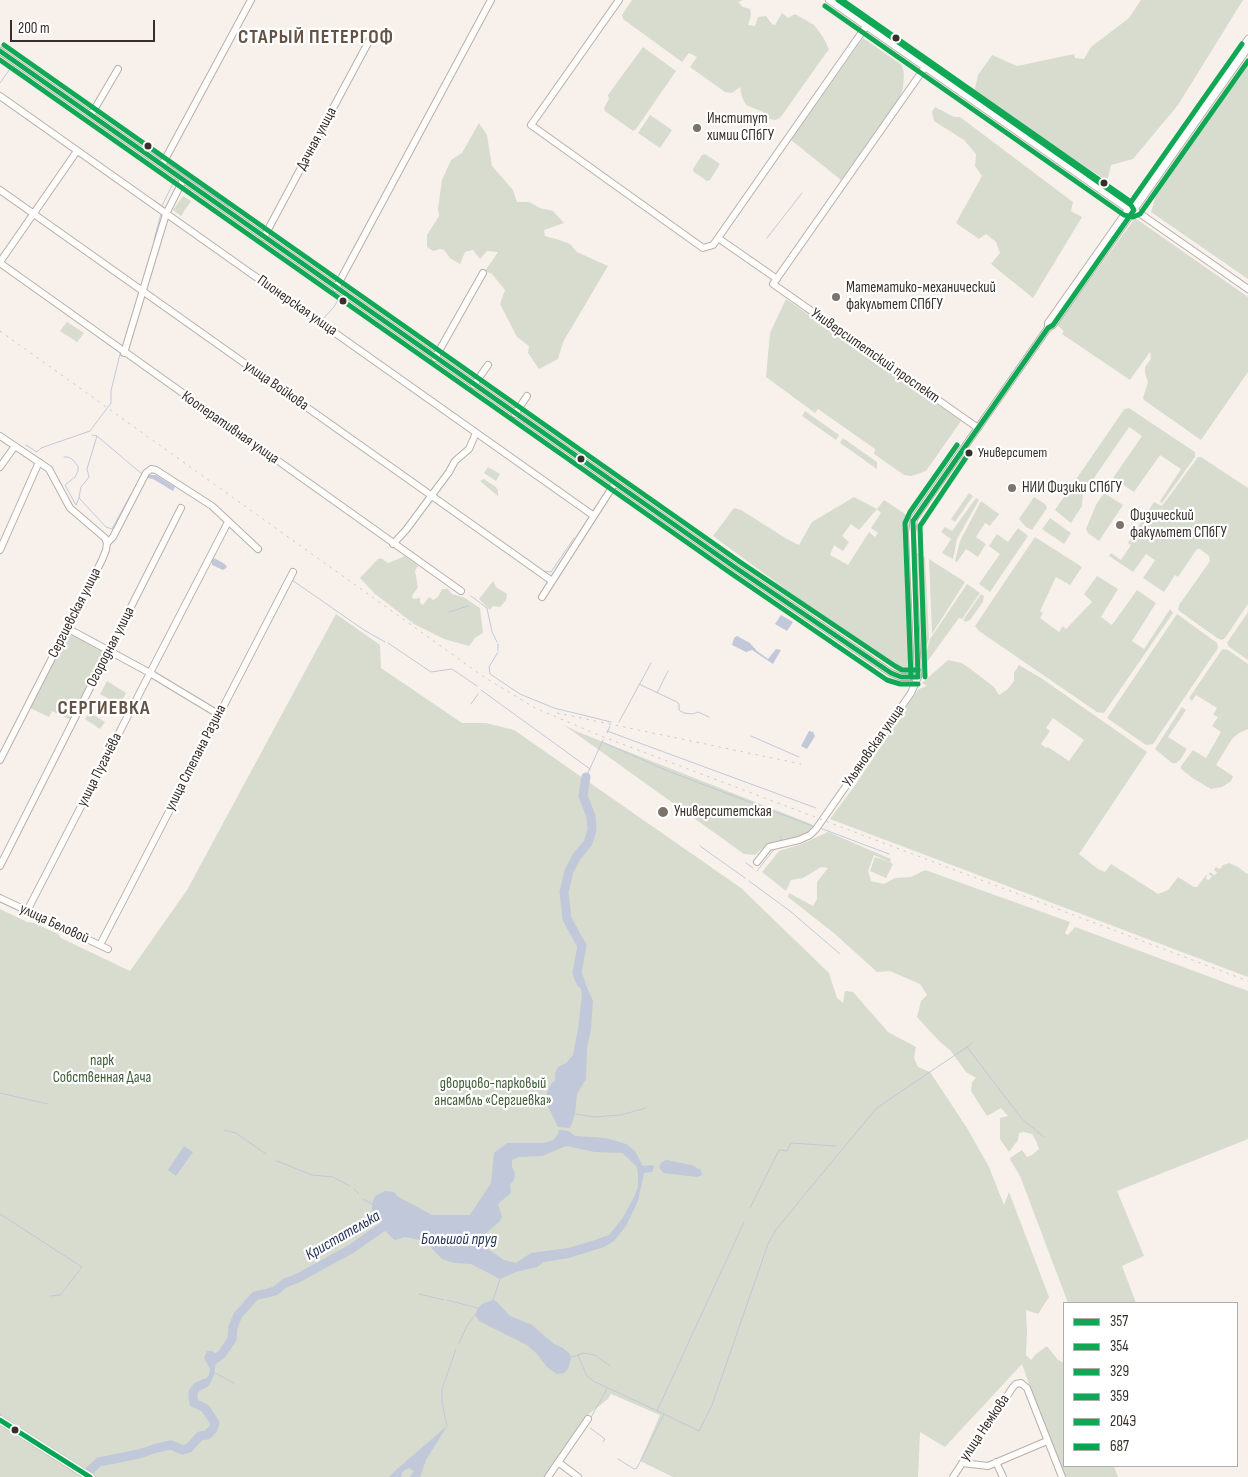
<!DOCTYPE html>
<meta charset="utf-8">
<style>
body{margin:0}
#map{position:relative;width:1248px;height:1477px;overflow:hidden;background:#f8f1eb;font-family:"Sofia Sans Condensed",sans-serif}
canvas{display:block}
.legend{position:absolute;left:1063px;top:1302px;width:175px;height:165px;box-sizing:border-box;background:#fff;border:1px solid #afaca9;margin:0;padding:6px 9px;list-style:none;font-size:15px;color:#372f28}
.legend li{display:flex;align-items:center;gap:10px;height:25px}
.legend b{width:25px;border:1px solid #afaca9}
.scale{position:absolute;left:10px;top:20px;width:145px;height:22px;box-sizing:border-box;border:2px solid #372f28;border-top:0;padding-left:6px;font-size:15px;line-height:18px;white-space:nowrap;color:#372f28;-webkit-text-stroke:4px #fff;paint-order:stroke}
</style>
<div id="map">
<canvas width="1248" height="1477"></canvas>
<ul class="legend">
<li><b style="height:6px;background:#10a855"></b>357</li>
<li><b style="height:6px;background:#10a855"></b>354</li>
<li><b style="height:6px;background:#10a855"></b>329</li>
<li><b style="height:6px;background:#10a855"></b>359</li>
<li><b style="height:6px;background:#10a855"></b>204Э</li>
<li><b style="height:6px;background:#00a651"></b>687</li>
</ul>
<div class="scale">200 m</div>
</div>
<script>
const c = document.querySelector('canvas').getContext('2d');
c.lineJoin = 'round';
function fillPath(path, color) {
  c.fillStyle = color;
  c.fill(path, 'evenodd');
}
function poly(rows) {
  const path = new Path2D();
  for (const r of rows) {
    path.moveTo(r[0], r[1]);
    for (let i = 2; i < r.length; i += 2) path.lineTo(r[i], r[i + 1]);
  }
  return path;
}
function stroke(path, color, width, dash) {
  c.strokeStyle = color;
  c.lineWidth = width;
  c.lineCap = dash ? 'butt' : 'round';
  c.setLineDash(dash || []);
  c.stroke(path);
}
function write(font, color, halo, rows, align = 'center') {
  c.font = font + ' "Sofia Sans Condensed",sans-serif';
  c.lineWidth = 4.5;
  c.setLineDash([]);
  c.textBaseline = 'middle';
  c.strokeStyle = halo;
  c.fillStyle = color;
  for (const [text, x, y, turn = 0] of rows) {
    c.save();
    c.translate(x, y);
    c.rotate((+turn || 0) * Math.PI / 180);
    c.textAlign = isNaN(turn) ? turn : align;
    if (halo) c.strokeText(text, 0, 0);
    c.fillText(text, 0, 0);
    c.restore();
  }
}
fillPath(poly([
 [632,0,743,0,738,2,743,7,750,9,751,15,748,25,755,26,758,17,766,16,772,24,775,25,782,13,788,18,795,14,814,25,823,37,829,49,780,118,775,120,769,119,763,112,746,105,742,97,740,87,732,93,725,92,690,67,697,57,689,53,682,62,623,19,622,15],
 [1141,0,1243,0,1178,105,1133,159,1111,165,1107,181,974,93,978,75,992,55,1017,66,1074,54,1075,58,1084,59,1091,47,1129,18],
 [863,38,902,65,904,74,903,88,900,97,841,180,791,140],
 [643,47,676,71,636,129,633,131,605,111,604,108,609,99,608,95],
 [1248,64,1248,279,1151,212,1157,191],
 [935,107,954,117,960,117,1073,202,1071,211,1082,217,1033,298,991,264,1000,253,996,242,986,234,979,239,956,223,982,176,975,166,976,154,964,140,934,121,932,112],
 [650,115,672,130,660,148,638,133],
 [479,123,487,135,492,166,513,190,517,202,529,202,540,208,553,211,564,223,544,230,545,236,556,239,570,244,577,252,608,266,563,342,558,359,539,369,528,353,529,346,517,337,500,304,505,290,492,274,485,271,498,252,487,251,480,259,473,250,465,252,460,264,450,258,444,250,440,249,433,251,427,247,427,235,439,216,438,209,442,180,451,160,462,153],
 [705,154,720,164,710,180,707,181,694,172,693,169,702,155],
 [183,196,191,201,181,216,173,210],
 [1135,218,1248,297,1248,372,1201,440,1144,400,1143,398,1148,382,1145,373,1145,367,1151,359,1150,352,1130,380,1062,334,1064,331,1057,325],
 [786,299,961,421,926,471,911,476,904,475,874,454,875,449,818,409,815,413,766,377,770,333],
 [67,322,84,333,77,342,60,331],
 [1129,408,1195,452,1195,457,1162,503,1160,501,1181,469,1160,455,1134,492,1113,478,1142,436,1129,427,1083,494,1082,506,1071,523,1055,510,1123,411,1125,409],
 [805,411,839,435,836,440,802,416],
 [843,438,877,462,877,469,840,443],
 [1198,457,1201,457,1248,488,1248,604,1225,638,1222,640,1217,638,1178,610,1179,605,1210,561,1209,556,1200,549,1197,549,1178,577,1175,575,1164,592,1143,578,1155,560,1146,554,1133,572,1109,556,1111,553,1121,560,1131,545,1128,543,1154,502,1162,506],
 [488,467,500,474,496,481,484,473],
 [484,479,496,487,498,491,498,496,480,481],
 [969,493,973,496,955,522,951,519],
 [1104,493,1123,505,1099,541,1088,533,1086,529,1096,505],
 [854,497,877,509,884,500,910,517,914,663,913,669,909,672,905,673,893,668,828,624,822,616,713,536,734,508,741,510,787,539,799,545,812,522],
 [877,509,881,513,871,528,878,533,875,537,869,532,848,565,830,555,834,545,843,551,849,542,842,536,851,524,859,530],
 [1034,497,1045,504,1047,508,1032,530,1026,527,1019,519],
 [976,498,979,500,957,539,953,559,942,553,951,539,941,532,945,527,952,531],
 [981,501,999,514,990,526,985,523,976,537,986,544,978,557,966,549,957,562,955,561,960,541],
 [1050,518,1071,533,1064,544,1042,529],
 [1018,528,1028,536,990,592,979,584,1000,554,989,546,997,534,1008,542],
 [1035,537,1082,567,1070,585,1056,577,1040,611,1043,613,1040,618,1059,632,1063,626,1066,629,1092,602,1084,594,1097,576,1118,589,1101,617,1112,625,1137,590,1156,603,1132,641,1144,649,1170,609,1173,613,1104,713,1097,712,979,631,975,626],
 [916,552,925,557,929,639,921,661,919,585],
 [405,556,418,566,415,571,418,587,412,596,413,599,420,598,420,603,423,605,429,597,433,600,438,597,442,589,448,589,452,594,465,598,480,608,483,633,475,638,469,646,444,639,414,624,374,593,360,578,378,559,381,558,388,563],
 [929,559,965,582,932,634],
 [493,581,496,587,507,594,506,600,500,607,493,606,490,610,479,599],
 [967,584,980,593,962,619,959,618,927,662,924,661,930,639],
 [981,594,984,596,983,602,970,620,966,622,963,620],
 [1248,612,1248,660,1229,647,1227,643],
 [336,614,380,645,381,668,462,723,486,723,514,730,741,888,829,973,837,998,843,1003,845,991,853,992,888,1032,916,1047,914,1058,918,1067,930,1072,967,1128,989,1167,1004,1205,1009,1192,1049,1297,1038,1314,1026,1310,1027,1331,1026,1355,1031,1360,1036,1354,1047,1346,1058,1360,1064,1363,1064,1466,1114,1466,1118,1477,1061,1477,1022,1364,945,1447,920,1432,918,1477,673,1477,640,1461,660,1415,611,1394,608,1399,585,1417,586,1418,545,1477,0,1477,0,909,27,922,34,923,58,934,61,938,130,971,187,890],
 [1177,614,1217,643,1218,648,1153,744,1146,745,1107,718],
 [69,632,99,648,104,653,71,720,52,711,49,717,30,708],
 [1223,649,1228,650,1248,664,1248,729,1239,733,1232,739,1216,765,1233,776,1231,781,1222,787,1211,789,1194,779,1181,769,1181,766,1193,750,1206,758,1221,732,1212,726,1218,717,1213,715,1217,708,1196,695,1192,701,1189,698,1221,651],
 [948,660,961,663,968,667,994,687,999,695,1008,689,1014,681,1014,673,1019,665,1041,678,1147,752,1079,854,1098,869,1105,872,1111,864,1158,894,1168,890,1178,877,1194,887,1197,887,1207,874,1206,879,1209,880,1212,876,1209,875,1210,872,1214,875,1216,874,1217,872,1214,870,1216,867,1220,869,1223,865,1229,863,1238,867,1247,874,1248,873,1248,977,830,819,856,784,917,691,919,689,927,686,922,683],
 [1053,718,1084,740,1069,761,1048,747,1046,748,1041,744,1050,731,1046,728],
 [107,681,126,693,120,705,100,694],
 [1182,707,1186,710,1168,737,1187,749,1180,760,1176,763,1172,763,1155,749],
 [89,712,105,722,100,729,85,719],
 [564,725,578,732,811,824,814,826,808,832,799,837,767,844,755,855,744,854],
 [828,832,891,859,890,862,893,864,886,878,870,871,875,857,889,862,874,855,868,871,871,881,884,884,895,878,911,877,925,870,1070,922,1065,933,1068,935,1075,927,1248,991,1248,1139,1117,1191,1144,1256,1122,1266,1136,1303,1068,1303,1020,1176,1011,1161,1010,1158,1022,1150,1027,1157,1032,1155,1039,1149,1036,1141,1032,1134,1024,1132,1019,1133,1018,1140,1009,1152,1000,1139,1000,1118,1008,1116,1001,1108,987,1116,971,1091,972,1082,976,1078,966,1072,950,1050,940,1042,917,1017,921,1001,927,995,920,984,890,971,877,972,835,934,788,897,789,893,813,906,817,899,817,882,828,868,821,867,803,878,791,880,786,891,762,872,779,851,802,844]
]), '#d7dccf');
fillPath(poly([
 [148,475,156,475,175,487,173,491,153,479,147,478],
 [214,558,223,563,227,566,226,568,223,570,212,565,212,560],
 [781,615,793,622,787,631,775,624],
 [737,636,750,643,757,651,768,659,776,649,781,650,773,664,752,650,746,652,732,645,734,638],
 [809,731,813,732,815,736,807,749,801,746],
 [577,973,586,985,593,1001,591,1029,587,1048,586,1079,577,1094,575,1114,570,1128,558,1127,547,1104,547,1093,551,1084,555,1081,555,1073,558,1067,566,1063,573,1055,578,1029,582,994],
 [559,1130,568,1131,575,1136,606,1138,626,1144,635,1151,643,1166,653,1165,654,1167,652,1172,644,1173,638,1201,626,1226,614,1241,604,1247,569,1258,544,1262,537,1267,516,1272,500,1279,471,1264,454,1263,442,1259,425,1241,405,1237,395,1240,388,1234,372,1211,372,1204,375,1196,385,1191,394,1192,397,1196,432,1215,470,1215,491,1183,494,1153,507,1143,544,1143,553,1140,558,1135],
 [566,1146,595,1152,622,1153,628,1158,637,1167,638,1175,638,1187,633,1199,622,1219,609,1235,595,1240,568,1248,531,1253,516,1263,504,1260,485,1247,484,1235,499,1222,502,1217,498,1204,511,1193,510,1185,514,1179,515,1173,512,1167,512,1160,519,1157,542,1156],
 [184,1146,193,1152,176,1176,168,1170],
 [666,1160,692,1165,701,1170,702,1175,697,1177,663,1173,659,1167,661,1163],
 [493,1300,496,1301,510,1316,532,1325,554,1344,563,1348,570,1354,571,1359,568,1369,564,1373,557,1374,547,1367,536,1353,527,1345,479,1321,475,1315,478,1308,482,1304],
 [207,1351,212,1351,218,1355,222,1354,216,1361,214,1375,211,1382,205,1388,196,1389,195,1385,197,1382,206,1379,209,1375,210,1369,204,1358],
 [447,1426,426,1460,420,1477,410,1477,414,1471,409,1468,402,1472,401,1477,389,1477,397,1469]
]), '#c1c8d9');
stroke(poly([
 [0,83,12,66,31,79],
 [151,151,161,159],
 [167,163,228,206],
 [155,201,166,209],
 [162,206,175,179],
 [767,238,802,193],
 [154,240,161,214],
 [145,297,177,319],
 [314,314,322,320,334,307,340,296],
 [331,326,359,346],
 [497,407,580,466],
 [92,435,97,436,87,469,89,477,81,487,79,497,80,499,106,527,112,529,131,494],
 [97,436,142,474],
 [26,445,37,452,41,448,90,431,111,403,111,391,120,354],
 [64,457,68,457,72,459,78,466,78,471,75,477,65,485,76,505,79,498],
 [543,571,551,572,574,538],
 [292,580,364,630,385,642],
 [471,596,487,608,492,632,497,642],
 [449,612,468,606],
 [788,613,875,669],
 [388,643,431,672,452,669,477,686],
 [498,644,498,650],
 [498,652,489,667,490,674,520,694,554,708,611,722],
 [639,684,677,702,679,704,679,710,684,713,693,714,698,712,709,717],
 [481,690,590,769],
 [657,693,668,671],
 [471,704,478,694],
 [619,722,651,663],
 [607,731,816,808],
 [607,733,610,726],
 [751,736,799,757],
 [602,742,668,771,815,827],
 [586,777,603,740],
 [820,828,889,854],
 [781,840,781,836],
 [700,846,745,878],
 [746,863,753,868],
 [757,871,775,848],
 [749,881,790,911,840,954],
 [0,902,6,904],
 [62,931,93,945],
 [967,1047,972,1043],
 [0,1093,48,1104],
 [575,1114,594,1117,621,1115,646,1108],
 [224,1130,236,1133,266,1154],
 [277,1161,312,1175,333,1177,350,1186],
 [354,1189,359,1194],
 [363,1199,372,1204],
 [750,1208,779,1150,787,1151,791,1143,835,1146],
 [0,1214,82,1267,65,1289],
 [419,1294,444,1300],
 [50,1296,60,1295,64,1290],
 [447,1300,478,1308],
 [493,1300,500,1279],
 [459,1343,467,1326,475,1315],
 [578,1355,583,1353,595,1355,610,1366],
 [571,1357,578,1355,587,1376,593,1381,664,1414,637,1468,634,1469,618,1459],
 [215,1373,234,1383],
 [657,1411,744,1222],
 [0,1414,1,1415],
 [664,1414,699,1431,712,1405,768,1244,775,1231,816,1181,875,1110,884,1103,967,1047,1022,1119,1044,1137],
 [590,1419,607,1389],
 [447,1426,442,1402,442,1389,456,1349],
 [590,1428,605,1439,603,1442]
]), '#c1c8d9', 1);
stroke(poly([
 [581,983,577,973,582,946,567,919,564,892,569,871,577,856,588,843,592,830,591,816,583,796,586,777],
 [214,1360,222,1354,232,1339,233,1327,238,1315,255,1296,275,1291,285,1283,298,1278,351,1249,381,1228,394,1224],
 [90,1470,99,1462,139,1454,157,1448,171,1445,183,1450,189,1448,200,1436,207,1435,213,1429,215,1423,205,1408,194,1403,193,1397,193,1392,197,1387,205,1383]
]), '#c1c8d9', 9);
const minor = poly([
 [619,0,531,125,703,248,713,245,718,238,869,22],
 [829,0,1128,209,1134,210,1142,215,1248,289],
 [838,0,1132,207],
 [0,51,736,568,891,673,901,677,918,677],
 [928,63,773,284,978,428],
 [0,96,594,516],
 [91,115,118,69],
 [162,165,251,0],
 [0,190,552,581],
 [264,237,369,41],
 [718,238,777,279],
 [0,262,77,151],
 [0,263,461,591],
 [336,288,491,0],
 [1048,328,1053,325,1248,48],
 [124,353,166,214,183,180],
 [435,358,483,273],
 [474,385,488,365],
 [515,414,527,396],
 [0,436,49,469,70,508,105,538,107,543],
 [0,467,15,446],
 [393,544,406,530,449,472,455,461,469,449,476,433],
 [0,550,39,462],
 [542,597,615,483],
 [67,628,150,673,218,714],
 [0,760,102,560,106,550,107,543,113,537,146,473,151,469,156,470,212,506,258,549],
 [757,862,769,847,799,840,810,835,816,829,911,693,918,677,912,533,914,519,1048,328,1048,323,1248,39],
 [0,866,181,508],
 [0,898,108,949],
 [27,911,228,522],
 [100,945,293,572],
 [558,1462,578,1477],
 [996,1462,1003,1477],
 [962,1463,988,1466,1047,1441],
 [548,1477,588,1419],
 [953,1477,1013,1387,1016,1384,1021,1383,1027,1388,1062,1477]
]);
const major = poly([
 [0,1420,90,1477]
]);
stroke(minor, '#b7b0aa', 8);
stroke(major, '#b7b0aa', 9);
stroke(minor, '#fefdfc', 6);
stroke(major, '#fefdfc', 8);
stroke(poly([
 [0,331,484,677,535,708,601,736,1248,981],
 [557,713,801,764]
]), '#cccac8', 1, [2.5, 5]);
stroke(poly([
 [838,0,1131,205,1134,210,1053,325,1048,328,913,521,918,677],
 [0,51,736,568,891,673,901,677,918,677]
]), '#10a855', 5);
stroke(poly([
 [0,60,732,574,887,680,900,684,918,684],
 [925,677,920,526,969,453]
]), '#10a855', 5);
stroke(poly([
 [4,45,740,562,895,666,902,670,918,670],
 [911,677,905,523,910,512,957,445]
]), '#10a855', 5);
stroke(poly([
 [825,6,1124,215,1133,217,1140,214,1248,61]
]), '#10a855', 5);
stroke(poly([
 [842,0,1131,202,1242,44]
]), '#10a855', 5);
stroke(poly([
 [0,1420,90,1477]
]), '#00a651', 5);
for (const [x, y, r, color] of [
 [896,38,4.5,"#372f28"],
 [697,128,5,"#7b736c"],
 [148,146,4.5,"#372f28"],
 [1104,183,4.5,"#372f28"],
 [836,297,5,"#7b736c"],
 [343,301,4.5,"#372f28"],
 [969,453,4.5,"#372f28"],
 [581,459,4.5,"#372f28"],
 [1012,488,5,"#7b736c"],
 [1120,525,5,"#7b736c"],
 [663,812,6,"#7b736c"],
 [15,1430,4.5,"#372f28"]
]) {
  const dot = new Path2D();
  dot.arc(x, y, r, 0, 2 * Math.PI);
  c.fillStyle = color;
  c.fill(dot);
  stroke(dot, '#fff', 2);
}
write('14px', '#372f28', '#fff', [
 ["Университет",978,453]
], 'left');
write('15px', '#372f28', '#fff', [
 ["Институт",707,119],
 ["химии СПбГУ",707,136],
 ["Математико-механический",846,288],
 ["факультет СПбГУ",846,305],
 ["НИИ Физики СПбГУ",1022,488],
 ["Физический",1130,516],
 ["факультет СПбГУ",1130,533],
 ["Университетская",674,812]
], 'left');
write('15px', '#372f28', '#fff', [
 ["Дачная улица",317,139,-62],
 ["Пионерская улица",297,306,35],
 ["Университетский проспект",875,356,35],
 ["улица Войкова",276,386,35],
 ["Кооперативная улица",230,428,35],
 ["Сергиевская улица",75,613,-63],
 ["Огородная улица",111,647,-63],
 ["Ульяновская улица",874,746,-55],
 ["улица Степана Разина",196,758,-63],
 ["улица Пугачёва",100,770,-63],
 ["улица Беловой",54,924,25],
 ["улица Немкова",985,1428,-56]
]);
write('15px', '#3e5c35', '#fff', [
 ["парк",102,1061],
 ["Собственная Дача",102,1078],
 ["дворцово-парковый",493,1084],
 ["ансамбль «Сергиевка»",493,1101]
]);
write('italic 16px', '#24355b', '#fff', [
 ["Кристателька",343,1236,-30],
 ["Большой пруд",459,1240]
]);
c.letterSpacing = '1px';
write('bold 20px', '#655445', '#fff', [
 ["СТАРЫЙ ПЕТЕРГОФ",316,38],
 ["СЕРГИЕВКА",104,709]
]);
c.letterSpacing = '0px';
</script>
